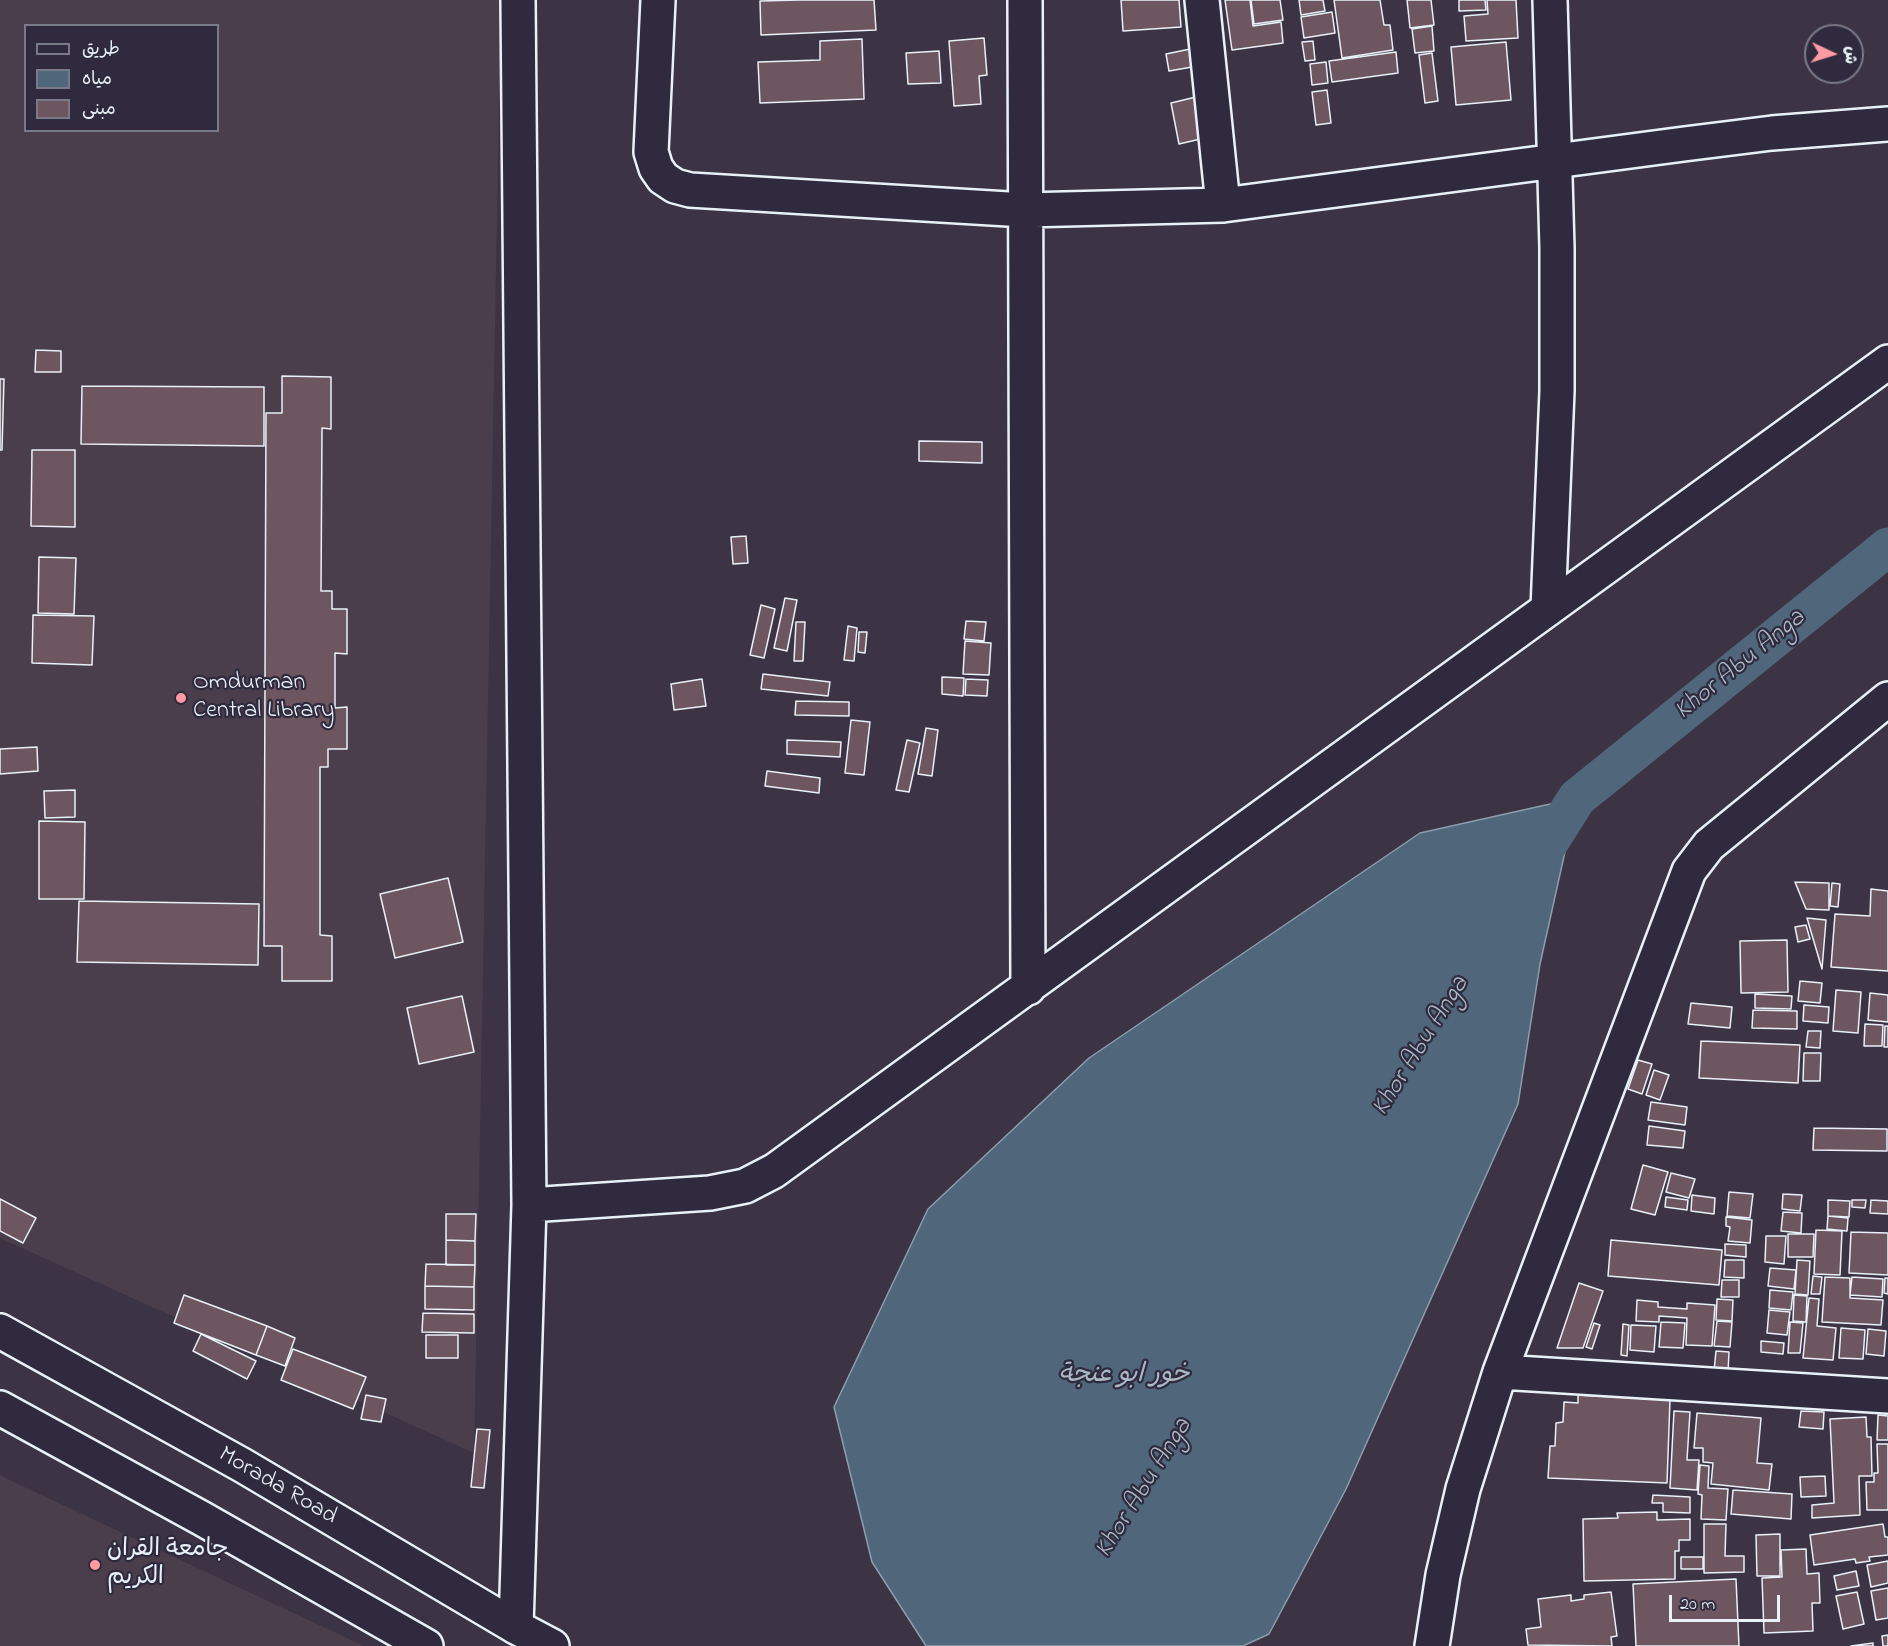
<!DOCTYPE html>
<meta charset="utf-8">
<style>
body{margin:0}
#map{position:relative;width:1888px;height:1646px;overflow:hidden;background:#3c3344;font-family:"Indie Flower","Playpen Sans Arabic",sans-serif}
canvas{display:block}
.legend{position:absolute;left:24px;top:24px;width:195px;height:108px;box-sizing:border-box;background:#2f2a3d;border:2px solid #797a88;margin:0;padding:8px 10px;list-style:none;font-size:18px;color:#e8f1f8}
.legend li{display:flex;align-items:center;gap:12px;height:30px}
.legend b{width:30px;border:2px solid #797a88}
.north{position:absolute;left:1804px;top:24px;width:60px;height:60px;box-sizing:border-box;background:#2f2a3d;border:2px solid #797a88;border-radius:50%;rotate:94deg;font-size:16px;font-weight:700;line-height:24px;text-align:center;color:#e8f1f8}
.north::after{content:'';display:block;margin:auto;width:21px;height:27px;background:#ff9aa2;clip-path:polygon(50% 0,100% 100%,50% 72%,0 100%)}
.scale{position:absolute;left:1669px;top:1595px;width:111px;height:27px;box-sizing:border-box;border:3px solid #e8f1f8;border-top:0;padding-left:8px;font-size:18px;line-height:21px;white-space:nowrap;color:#e8f1f8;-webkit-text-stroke:4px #2f2a3d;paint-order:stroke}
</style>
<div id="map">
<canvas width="1888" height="1646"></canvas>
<ul class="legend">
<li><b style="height:8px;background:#2f2a3d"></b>طريق</li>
<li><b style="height:16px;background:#50667b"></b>مياه</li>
<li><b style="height:16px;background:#6e5660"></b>مبنى</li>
</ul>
<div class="north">ش</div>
<div class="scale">20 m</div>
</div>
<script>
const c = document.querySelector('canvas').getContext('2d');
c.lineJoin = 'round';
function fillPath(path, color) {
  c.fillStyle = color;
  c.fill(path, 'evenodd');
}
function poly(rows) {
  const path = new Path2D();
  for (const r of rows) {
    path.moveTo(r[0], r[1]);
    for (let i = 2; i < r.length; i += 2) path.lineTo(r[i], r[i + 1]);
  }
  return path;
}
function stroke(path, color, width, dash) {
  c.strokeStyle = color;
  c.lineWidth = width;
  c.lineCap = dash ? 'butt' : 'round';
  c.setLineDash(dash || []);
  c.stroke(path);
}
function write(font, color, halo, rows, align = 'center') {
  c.font = font + ' "Indie Flower","Playpen Sans Arabic",sans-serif';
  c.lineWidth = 4.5;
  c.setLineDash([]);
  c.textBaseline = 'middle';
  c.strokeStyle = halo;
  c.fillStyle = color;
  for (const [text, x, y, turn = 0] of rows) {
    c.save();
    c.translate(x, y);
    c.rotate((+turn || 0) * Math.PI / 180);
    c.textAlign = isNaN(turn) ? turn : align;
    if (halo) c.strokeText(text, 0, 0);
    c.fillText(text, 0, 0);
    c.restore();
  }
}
fillPath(poly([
 [0,0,501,0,474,1453,0,1238],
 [26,26,218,26,218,130,26,130],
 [0,1475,18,1484,364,1646,0,1646]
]), '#4b3e4c');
const water = poly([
 [1577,798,1540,964,1518,1104,1346,1489,1269,1634,1243,1646,926,1646,872,1562,834,1407,928,1209,1089,1058,1420,833,1577,798]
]);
fillPath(water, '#50667b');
stroke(water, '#8d9ead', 1.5);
stroke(poly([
 [1548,844,1577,798,1888,547]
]), '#50667b', 39);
const building = poly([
 [800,0,874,0,876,30,761,35,760,1,800,0],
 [1121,0,1179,0,1181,27,1123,31,1121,0],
 [1225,0,1250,0,1253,26,1281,22,1283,43,1232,50,1225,0],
 [1251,0,1280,0,1283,20,1254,24,1251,0],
 [1299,0,1323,0,1325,11,1301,15,1299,0],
 [1334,0,1380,0,1384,25,1390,25,1393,50,1342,58,1334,0],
 [1407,0,1431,0,1434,25,1410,28,1407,0],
 [1459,0,1485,0,1486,10,1459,11,1459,0],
 [1487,0,1516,0,1518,38,1466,41,1464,16,1488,14,1487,0],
 [1332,12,1335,33,1304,38,1301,17,1332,12],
 [1432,26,1434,51,1415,53,1412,29,1432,26],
 [984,38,987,75,979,76,981,104,954,106,949,41,984,38],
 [862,39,864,99,760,103,758,62,820,60,820,41,862,39],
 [1313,41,1315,60,1305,61,1302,42,1313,41],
 [1506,42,1511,100,1456,105,1451,47,1506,42],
 [1195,48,1198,66,1169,71,1166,54,1195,48],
 [939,51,941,83,908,84,906,53,939,51],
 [1396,52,1398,73,1332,82,1329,61,1396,52],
 [1432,53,1438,101,1425,103,1419,55,1432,53],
 [1326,62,1328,83,1312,85,1310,64,1326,62],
 [1327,90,1331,123,1316,125,1312,92,1327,90],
 [1200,96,1209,137,1179,144,1171,103,1200,96],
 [36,350,61,351,61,372,35,372,36,350],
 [282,376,331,377,331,429,322,428,321,591,332,591,332,609,347,609,347,654,335,653,335,708,347,707,347,749,328,749,328,767,320,767,320,935,332,936,332,981,282,981,282,946,264,946,266,413,282,413,282,376],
 [0,379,4,379,2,450,0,450,0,379],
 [82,386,264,387,264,446,81,444,82,386],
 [919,441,982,442,982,463,919,461,919,441],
 [32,450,75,450,75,527,31,526,32,450],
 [746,536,748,563,733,564,731,537,746,536],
 [39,557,76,558,74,614,38,613,39,557],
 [785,598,797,600,787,651,774,648,785,598],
 [761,605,775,609,764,658,750,655,761,605],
 [33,615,94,616,92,665,32,663,33,615],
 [966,621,986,622,984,641,964,639,966,621],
 [796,622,805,622,803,661,794,661,796,622],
 [848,626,857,628,854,661,844,660,848,626],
 [859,632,867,632,865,653,858,652,859,632],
 [965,641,991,643,989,675,963,674,965,641],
 [763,674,830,682,828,696,761,689,763,674],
 [942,677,964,678,963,696,942,694,942,677],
 [702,679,706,706,674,710,671,684,702,679],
 [966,679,988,680,987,696,965,695,966,679],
 [796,701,849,702,849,716,795,715,796,701],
 [851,720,870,722,864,775,845,773,851,720],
 [926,728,938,730,932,776,918,774,926,728],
 [787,740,841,742,840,757,787,754,787,740],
 [907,740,920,743,909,792,896,790,907,740],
 [37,747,38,771,0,774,0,749,37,747],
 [767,771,820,778,819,793,765,786,767,771],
 [75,790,75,817,45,818,44,791,75,790],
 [39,821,85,822,84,899,39,899,39,821],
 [448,878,463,942,395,958,380,894,448,878],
 [1795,882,1829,883,1829,910,1806,909,1795,882],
 [1832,883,1840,884,1838,907,1830,906,1832,883],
 [1871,889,1888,891,1888,971,1831,967,1835,914,1870,916,1871,889],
 [79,901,259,904,258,965,77,962,79,901],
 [1807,918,1826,920,1822,969,1807,918],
 [1806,925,1810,939,1798,942,1795,927,1806,925],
 [1787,940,1788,992,1741,993,1740,941,1787,940],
 [1800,981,1822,983,1820,1003,1798,1001,1800,981],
 [1836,990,1861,992,1858,1033,1833,1031,1836,990],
 [1870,993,1888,995,1888,1022,1868,1020,1870,993],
 [1755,994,1792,996,1791,1009,1755,1008,1755,994],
 [462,996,474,1052,419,1064,407,1008,462,996],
 [1691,1003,1732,1007,1730,1028,1688,1024,1691,1003],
 [1804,1005,1829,1007,1828,1023,1803,1021,1804,1005],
 [1753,1010,1797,1011,1797,1029,1752,1028,1753,1010],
 [1865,1024,1883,1025,1882,1046,1864,1046,1865,1024],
 [1885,1026,1888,1026,1888,1047,1884,1047,1885,1026],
 [1808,1031,1821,1031,1820,1048,1806,1047,1808,1031],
 [1701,1041,1800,1045,1798,1083,1699,1078,1701,1041],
 [1804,1053,1821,1053,1820,1081,1803,1081,1804,1053],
 [1638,1060,1652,1064,1642,1094,1628,1089,1638,1060],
 [1654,1070,1669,1075,1660,1100,1646,1095,1654,1070],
 [1651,1102,1687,1107,1685,1125,1648,1120,1651,1102],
 [1649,1126,1685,1131,1683,1148,1647,1145,1649,1126],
 [1814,1128,1887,1129,1887,1151,1813,1150,1814,1128],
 [1643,1165,1668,1172,1655,1215,1631,1209,1643,1165],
 [1671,1173,1695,1179,1689,1198,1666,1192,1671,1173],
 [1729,1192,1753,1194,1750,1218,1727,1216,1729,1192],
 [1783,1194,1802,1195,1800,1211,1782,1209,1783,1194],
 [1692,1195,1715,1198,1714,1214,1691,1211,1692,1195],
 [1666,1197,1688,1200,1687,1210,1665,1207,1666,1197],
 [0,1199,36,1218,23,1243,0,1231,0,1199],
 [1828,1200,1850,1201,1849,1217,1828,1216,1828,1200],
 [1852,1200,1866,1200,1865,1208,1852,1207,1852,1200],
 [1871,1200,1888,1201,1888,1214,1870,1213,1871,1200],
 [1783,1212,1802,1213,1801,1233,1781,1231,1783,1212],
 [446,1214,476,1214,475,1241,446,1240,446,1214],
 [1828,1216,1848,1218,1847,1231,1827,1229,1828,1216],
 [1726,1217,1752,1220,1750,1243,1728,1241,1730,1227,1726,1226,1726,1217],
 [1816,1230,1842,1231,1840,1275,1814,1274,1816,1230],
 [1851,1232,1888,1233,1888,1275,1849,1273,1851,1232],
 [1788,1234,1814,1234,1813,1257,1788,1257,1788,1234],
 [1766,1236,1786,1236,1784,1264,1765,1262,1766,1236],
 [446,1240,475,1241,475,1265,446,1265,446,1240],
 [1611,1240,1722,1250,1719,1285,1608,1276,1611,1240],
 [1725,1244,1746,1245,1746,1257,1725,1255,1725,1244],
 [1725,1260,1744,1260,1744,1278,1724,1277,1725,1260],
 [1797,1260,1810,1261,1808,1295,1795,1294,1797,1260],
 [426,1264,475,1265,474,1287,425,1286,426,1264],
 [1770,1268,1796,1270,1794,1289,1768,1286,1770,1268],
 [1813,1276,1822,1277,1820,1294,1811,1294,1813,1276],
 [1825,1277,1850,1278,1850,1298,1883,1300,1881,1325,1822,1322,1825,1277],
 [1852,1277,1883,1279,1882,1297,1850,1295,1852,1277],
 [1885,1278,1888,1278,1888,1294,1884,1293,1885,1278],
 [1722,1280,1739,1280,1739,1297,1721,1297,1722,1280],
 [1579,1283,1603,1291,1583,1348,1557,1348,1579,1283],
 [425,1286,474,1287,474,1310,425,1309,425,1286],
 [1770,1290,1793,1292,1791,1310,1769,1308,1770,1290],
 [184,1295,267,1326,256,1355,174,1323,184,1295],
 [1794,1295,1807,1296,1806,1322,1793,1321,1794,1295],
 [1809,1298,1819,1299,1817,1326,1836,1328,1833,1360,1803,1358,1809,1298],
 [1717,1299,1733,1300,1732,1321,1716,1320,1717,1299],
 [1637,1300,1658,1302,1658,1307,1687,1309,1687,1303,1715,1305,1712,1346,1686,1345,1687,1318,1659,1316,1659,1322,1636,1321,1637,1300],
 [1769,1310,1790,1312,1787,1335,1767,1333,1769,1310],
 [423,1313,474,1314,474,1333,422,1332,423,1313],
 [1717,1321,1732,1322,1730,1347,1714,1346,1717,1321],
 [1661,1322,1685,1323,1683,1348,1659,1347,1661,1322],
 [1790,1322,1803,1323,1800,1353,1788,1353,1790,1322],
 [1594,1323,1600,1325,1592,1349,1586,1347,1594,1323],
 [1623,1324,1629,1325,1627,1356,1621,1355,1623,1324],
 [1631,1325,1656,1326,1654,1352,1630,1350,1631,1325],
 [267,1326,295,1338,285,1366,256,1355,267,1326],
 [1841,1328,1865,1330,1863,1359,1839,1358,1841,1328],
 [1868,1329,1886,1331,1884,1356,1866,1354,1868,1329],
 [201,1334,256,1361,247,1379,193,1351,201,1334],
 [426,1335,458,1335,458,1358,426,1358,426,1335],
 [1761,1341,1784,1343,1783,1354,1761,1352,1761,1341],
 [293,1349,366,1377,353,1409,281,1380,293,1349],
 [1716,1351,1729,1352,1728,1372,1714,1371,1716,1351],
 [366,1395,386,1399,381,1422,361,1419,366,1395],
 [1578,1395,1670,1400,1667,1483,1548,1478,1550,1446,1555,1446,1556,1423,1563,1422,1564,1402,1578,1403,1578,1395],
 [1674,1411,1690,1412,1687,1460,1699,1460,1697,1490,1670,1488,1674,1411],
 [1801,1411,1824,1412,1823,1429,1799,1427,1801,1411],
 [1697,1413,1761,1418,1757,1463,1772,1464,1769,1490,1711,1484,1713,1463,1703,1462,1703,1448,1694,1448,1697,1413],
 [1878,1415,1888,1416,1888,1440,1877,1440,1878,1415],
 [1866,1417,1867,1437,1871,1437,1872,1476,1859,1476,1860,1515,1812,1518,1812,1505,1834,1503,1830,1419,1866,1417],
 [477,1429,490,1430,484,1488,471,1487,477,1429],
 [1877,1444,1888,1444,1888,1510,1867,1510,1866,1482,1874,1482,1874,1473,1878,1473,1877,1444],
 [1700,1465,1709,1466,1708,1488,1728,1489,1726,1520,1701,1519,1702,1495,1698,1494,1700,1465],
 [1825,1476,1826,1496,1801,1497,1800,1477,1825,1476],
 [1733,1490,1792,1494,1791,1519,1731,1514,1733,1490],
 [1653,1495,1690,1497,1690,1513,1663,1512,1663,1503,1652,1503,1653,1495],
 [1657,1512,1657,1520,1690,1519,1690,1540,1679,1540,1679,1551,1675,1551,1675,1579,1584,1581,1583,1519,1618,1518,1617,1513,1657,1512],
 [1704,1524,1726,1524,1725,1556,1744,1556,1744,1572,1704,1573,1704,1524],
 [1883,1524,1885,1537,1888,1537,1888,1555,1869,1557,1870,1561,1856,1563,1855,1559,1814,1565,1810,1535,1883,1524],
 [1780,1534,1780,1576,1757,1576,1756,1535,1780,1534],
 [1806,1549,1807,1574,1819,1573,1820,1603,1812,1603,1813,1631,1764,1633,1762,1578,1782,1577,1781,1550,1806,1549],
 [1681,1557,1703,1557,1703,1569,1681,1569,1681,1557],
 [1888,1561,1888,1583,1871,1587,1867,1565,1888,1561],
 [1856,1571,1859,1586,1837,1590,1834,1576,1856,1571],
 [1736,1579,1739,1646,1636,1646,1633,1584,1736,1579],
 [1888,1588,1888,1618,1876,1620,1871,1591,1888,1588],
 [1611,1592,1617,1636,1611,1637,1612,1646,1528,1645,1526,1629,1541,1627,1538,1599,1571,1595,1571,1601,1584,1599,1584,1595,1611,1592],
 [1857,1592,1864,1624,1843,1629,1836,1596,1857,1592],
 [1888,1635,1888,1646,1883,1646,1882,1636,1888,1635],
 [1873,1643,1873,1646,1851,1646,1873,1643]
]);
fillPath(building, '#6e5660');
stroke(building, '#e8f1f8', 1.5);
const street = poly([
 [658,0,651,152,656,168,663,178,675,186,690,190,1025,210,1223,205,1684,144,1772,133,1888,124],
 [1025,0,1028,988],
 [1202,0,1223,205],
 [1548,609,1557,391,1557,248,1550,0],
 [529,1205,710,1193,745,1186,774,1171,1888,362],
 [1500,1372,1888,1396],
 [516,1627,529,1205,518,0],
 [1432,1646,1443,1575,1463,1489,1500,1372,1689,871,1709,845,1888,699]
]);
const primary = poly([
 [0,1331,242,1465,516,1627,552,1646],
 [0,1408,201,1518,426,1646]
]);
stroke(street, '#e8f1f8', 38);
stroke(primary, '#e8f1f8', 38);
stroke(street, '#2f2a3d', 33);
stroke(primary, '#2f2a3d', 33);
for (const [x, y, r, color] of [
 [181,698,6,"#ff9aa2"],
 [95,1565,6,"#ff9aa2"]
]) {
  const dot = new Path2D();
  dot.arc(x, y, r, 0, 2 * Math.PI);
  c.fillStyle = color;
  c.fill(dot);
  stroke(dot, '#2f2a3d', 2);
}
write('24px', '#e8f1f8', '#2f2a3d', [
 ["Omdurman",193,684],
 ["Central Library",193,712],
 ["جامعة القران",107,1551],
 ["الكريم",107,1579]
], 'left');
write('24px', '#e8f1f8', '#2f2a3d', [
 ["Morada Road",277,1487,30]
]);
write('italic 26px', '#abb9c6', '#2f2a3d', [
 ["Khor Abu Anga",1741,666,-39],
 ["Khor Abu Anga",1422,1047,-58],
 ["خور ابو عنجة",1124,1377],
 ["Khor Abu Anga",1145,1489,-58]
]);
</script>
